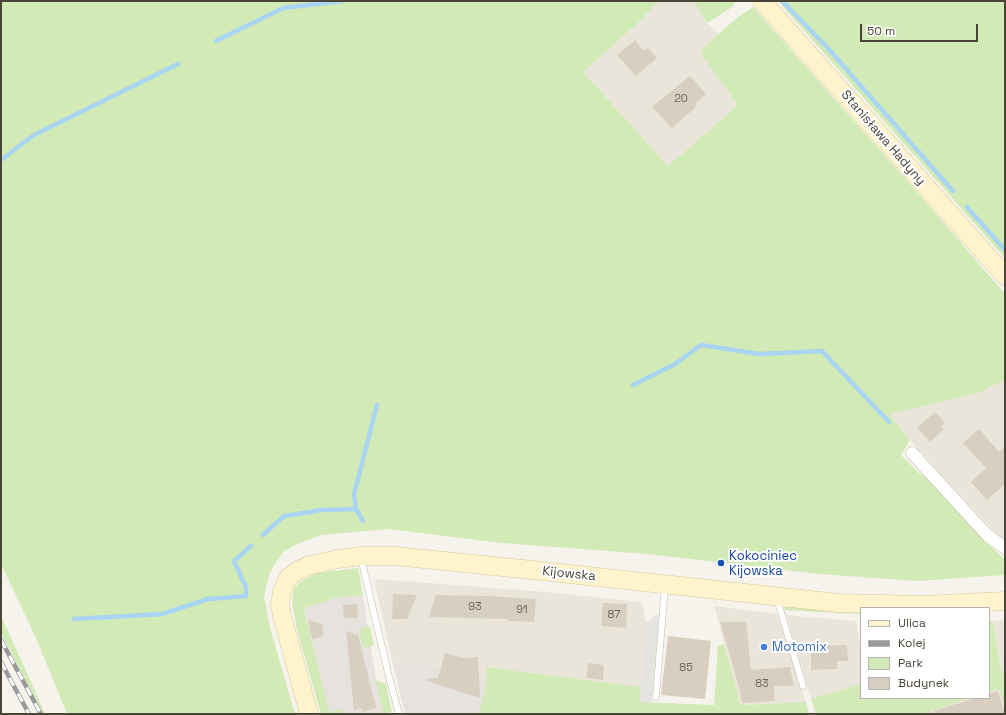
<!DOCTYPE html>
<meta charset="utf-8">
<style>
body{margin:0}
#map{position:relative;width:1006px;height:715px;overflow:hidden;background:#f6f3ec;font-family:"Space Grotesk",sans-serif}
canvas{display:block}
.frame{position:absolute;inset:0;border:2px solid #4b4439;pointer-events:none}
.legend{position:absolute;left:860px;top:607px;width:130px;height:92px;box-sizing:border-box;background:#fff;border:1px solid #b7b4b0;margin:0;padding:5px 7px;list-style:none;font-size:12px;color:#4b4439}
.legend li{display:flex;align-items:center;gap:8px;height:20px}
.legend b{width:20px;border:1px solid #b7b4b0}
.scale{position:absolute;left:860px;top:24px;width:118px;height:18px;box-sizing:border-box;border:2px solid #4b4439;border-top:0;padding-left:5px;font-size:12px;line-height:14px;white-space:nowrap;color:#4b4439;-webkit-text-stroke:3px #fff;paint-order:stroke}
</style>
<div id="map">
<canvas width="1006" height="715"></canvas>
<div class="frame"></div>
<ul class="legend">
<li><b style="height:5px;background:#fff3cd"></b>Ulica</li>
<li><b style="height:5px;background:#9a9a9a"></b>Kolej</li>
<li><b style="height:11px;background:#d2eab5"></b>Park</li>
<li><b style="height:11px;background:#d8cfc1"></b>Budynek</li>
</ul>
<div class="scale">50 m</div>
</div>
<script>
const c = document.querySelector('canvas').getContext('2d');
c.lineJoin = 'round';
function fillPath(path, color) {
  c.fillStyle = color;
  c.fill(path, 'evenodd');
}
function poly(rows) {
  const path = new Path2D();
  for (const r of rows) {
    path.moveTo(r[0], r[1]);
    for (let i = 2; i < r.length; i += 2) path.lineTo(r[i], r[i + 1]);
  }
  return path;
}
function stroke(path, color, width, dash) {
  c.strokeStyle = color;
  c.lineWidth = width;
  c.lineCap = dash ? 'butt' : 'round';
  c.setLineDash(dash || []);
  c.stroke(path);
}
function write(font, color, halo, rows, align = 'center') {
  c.font = font + ' "Space Grotesk",sans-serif';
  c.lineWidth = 4;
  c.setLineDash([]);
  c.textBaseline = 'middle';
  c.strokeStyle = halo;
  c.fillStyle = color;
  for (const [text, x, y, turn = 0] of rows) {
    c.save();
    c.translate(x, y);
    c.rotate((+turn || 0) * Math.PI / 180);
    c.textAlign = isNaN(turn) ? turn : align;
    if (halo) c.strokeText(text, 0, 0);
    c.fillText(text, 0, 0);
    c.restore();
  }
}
fillPath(poly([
 [659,1,694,1,707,23,719,34,707,44,700,53,738,105,668,166,583,72,638,23],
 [1005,380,1005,539,1004,540,999,537,910,440,889,414,978,393],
 [376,579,545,592,642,602,646,623,641,687,486,667,487,682,413,661,393,664,375,584],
 [714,606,777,614,806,702,741,705],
 [786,615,856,621,861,651,861,684,811,699],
 [1005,620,1005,714,865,714,913,698,989,698,989,673,1001,668,993,621]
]), '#eae5da');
fillPath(poly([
 [363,595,373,661,383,714,342,714,341,709,329,713,304,607,335,598],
 [413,661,487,682,479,714,405,714,393,664]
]), '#e6e2dd');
fillPath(poly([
 [1,1,659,1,638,23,583,72,668,166,738,105,700,53,707,44,737,18,753,7,924,200,1005,294,1005,380,978,393,889,414,910,440,901,455,920,474,926,477,983,539,1005,560,1005,575,917,581,819,574,648,554,502,543,389,529,321,535,297,544,283,552,270,572,264,597,270,628,295,714,67,714,36,638,1,564],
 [694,1,736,1,731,8,707,23],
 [778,1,1005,1,1005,258,921,163],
 [358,568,363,595,335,598,304,608,329,712,342,709,342,714,321,714,297,630,292,602,294,588,303,580,317,573],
 [783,601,861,610,861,614,784,610],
 [1,616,32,684,45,714,43,714,1,633],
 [989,621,993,621,1001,669,1005,679,1005,707,999,689,989,692],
 [361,627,370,627,374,645,364,648,360,637],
 [724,644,741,705,806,702,809,714,479,714,487,682,486,667,641,687,640,702,714,705,718,646],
 [376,680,386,684,392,712,383,714],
 [861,684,861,698,970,698,922,714,816,714,811,699]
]), '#d2eab5');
fillPath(poly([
 [659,613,652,703,640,702,646,623]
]), '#e5e3e0');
stroke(poly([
 [782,1,826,46,953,191],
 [216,41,283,8,342,1],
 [1,160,34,135,178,64],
 [967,207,1005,250],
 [633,385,675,364,701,345,759,354,822,351,889,422],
 [356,509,354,494,377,405],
 [263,535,284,516,322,510,356,509,363,521],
 [74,619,162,614,208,599,246,596,246,587,234,561,251,546]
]), '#a9d4f2', 4.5);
fillPath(poly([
 [635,40,644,51,648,48,657,58,636,76,617,55],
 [690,76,706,94,695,104,697,106,672,128,652,107],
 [935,412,945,423,941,427,944,429,930,442,917,428],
 [979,429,999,452,1005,447,1005,484,987,500,971,482,986,468,963,443],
 [393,594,417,595,407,619,392,619],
 [436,595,489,596,536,599,534,622,508,621,508,619,429,617],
 [603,603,627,604,626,628,601,626],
 [357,604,358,618,344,618,343,605],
 [308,620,322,624,324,636,312,639],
 [720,622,746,622,751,670,790,667,794,686,774,686,775,701,742,703,739,687],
 [346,631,358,635,376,708,362,712,361,708,354,710],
 [668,636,711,641,705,699,661,695],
 [847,645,848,661,837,661,837,669,811,670,811,646],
 [445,653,462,658,478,657,480,698,427,681,428,678,438,678],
 [588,663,604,665,603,680,586,678],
 [998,691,1005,714,935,714,934,711,975,698,989,698,989,694]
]), '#d8cfc1');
const lane = poly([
 [361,558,388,673,399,714],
 [777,599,803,686],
 [656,697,665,586]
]);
const street = poly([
 [912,453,988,536,1005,548]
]);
const secondary = poly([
 [762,1,1005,276],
 [309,714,282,616,280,604,282,592,288,578,297,571,307,566,338,559,361,556,395,556,542,571,838,603,924,605,1005,601]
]);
stroke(lane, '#c2bbae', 7);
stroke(street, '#c2bbae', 13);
stroke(secondary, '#d6c79b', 19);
stroke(lane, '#fff', 6);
stroke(street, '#fff', 12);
stroke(secondary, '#fff3cd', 18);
const rail = poly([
 [1,640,41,714],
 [1,662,29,714]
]);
stroke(rail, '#9a9a9a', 4.5);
stroke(rail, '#fff', 3, [9]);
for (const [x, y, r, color] of [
 [721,563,4,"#1a4fb4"],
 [764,647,4,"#3f7fe0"]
]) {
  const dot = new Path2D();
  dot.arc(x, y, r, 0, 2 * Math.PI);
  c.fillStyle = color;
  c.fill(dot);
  stroke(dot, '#fff', 1.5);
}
write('11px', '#6e675b', null, [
 ["20",681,99],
 ["93",475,607],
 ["91",522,610],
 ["87",614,615],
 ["85",686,668],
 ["83",762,684]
]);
write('13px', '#4b4439', '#fff', [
 ["Stanisława Hadyny",883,138,49],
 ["Kijowska",569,574,6]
]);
write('13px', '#164399', '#fff', [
 ["Kokociniec",729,556],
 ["Kijowska",729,571]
], 'left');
write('13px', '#366cbe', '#fff', [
 ["Motomix",772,647]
], 'left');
</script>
